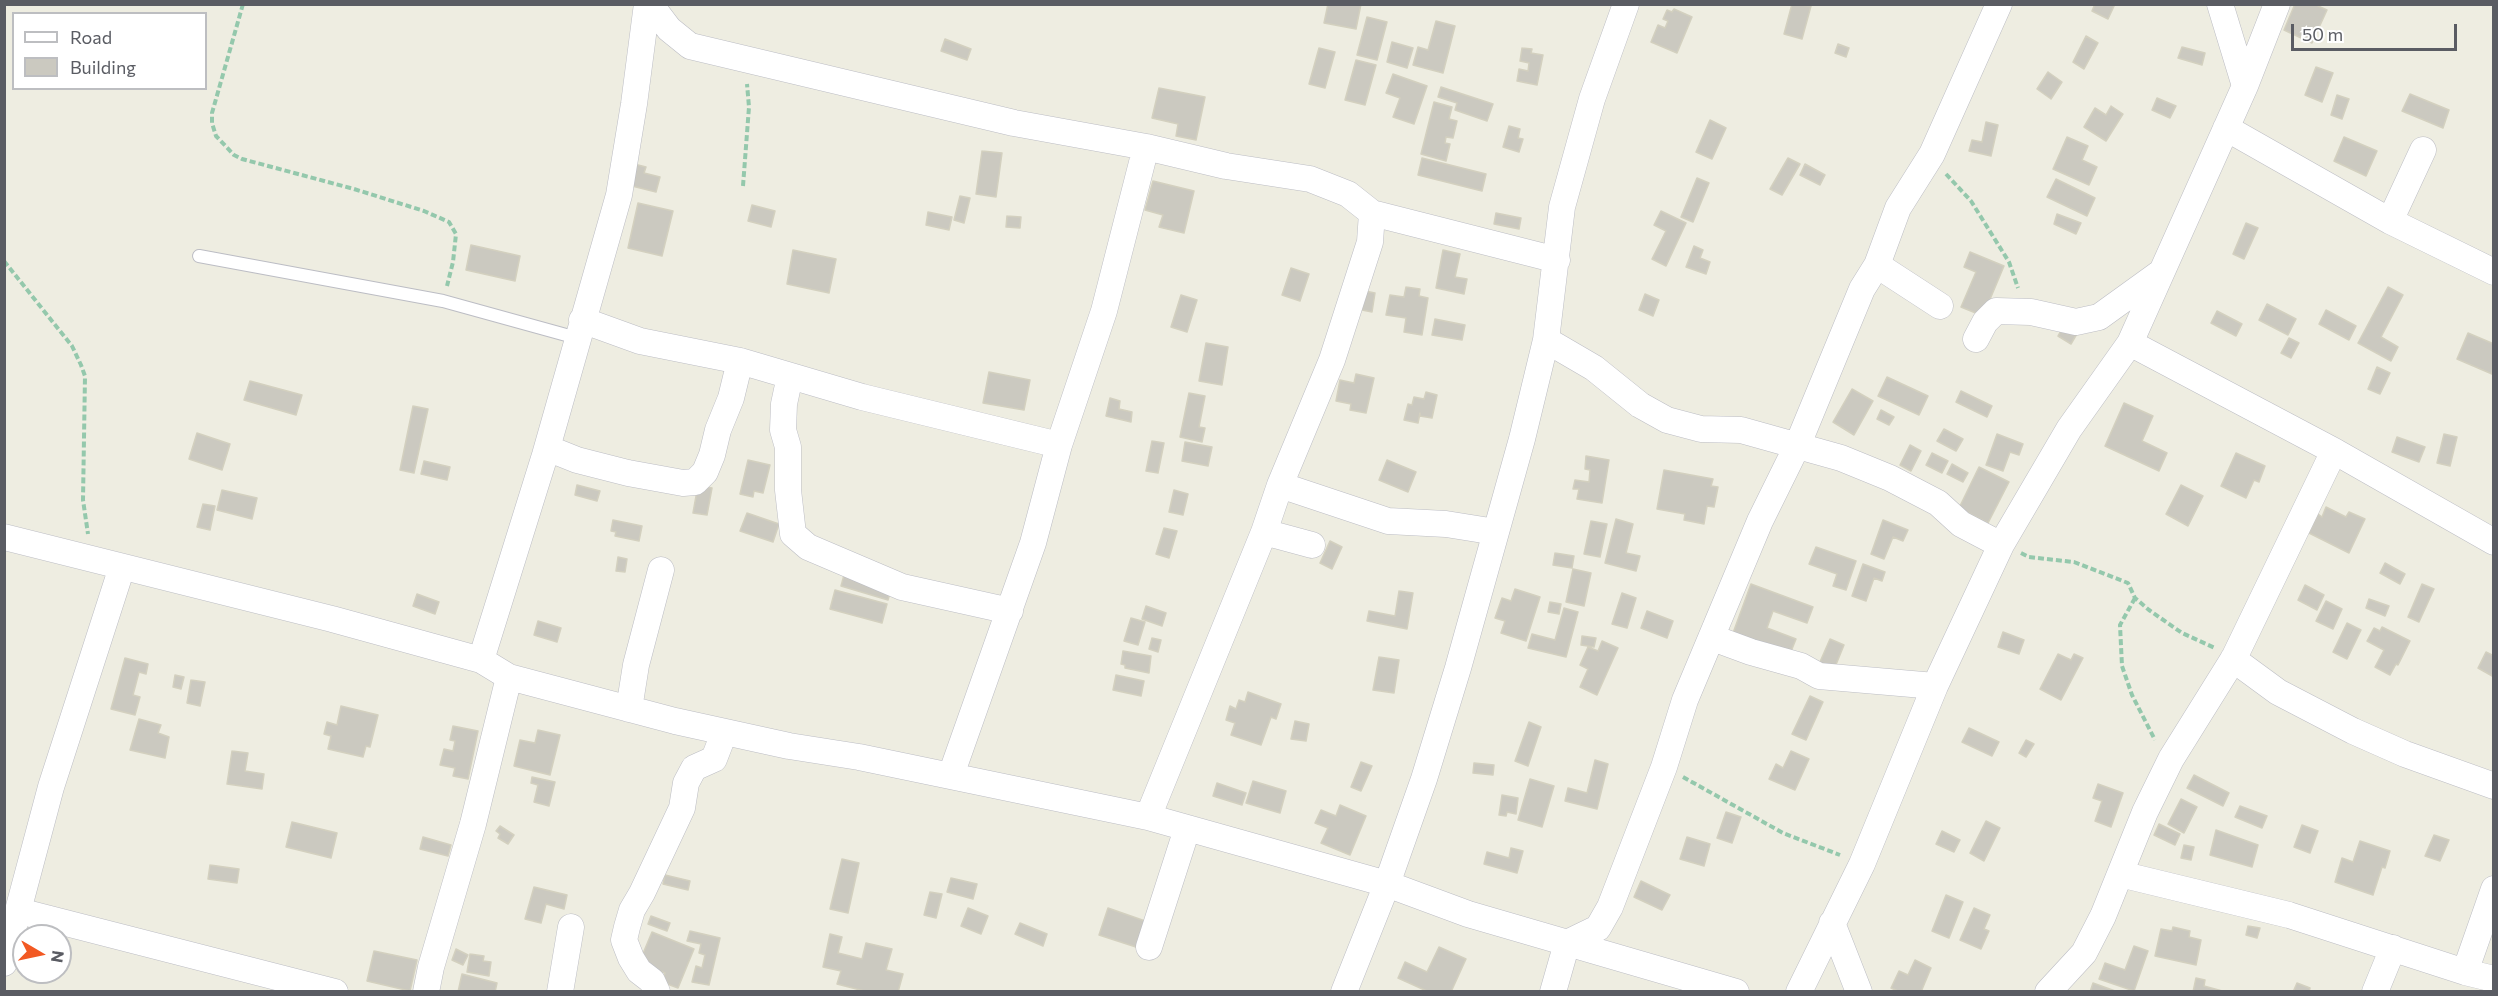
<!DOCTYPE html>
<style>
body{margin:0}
#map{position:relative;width:2498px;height:996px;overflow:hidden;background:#eeede1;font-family:Commissioner,sans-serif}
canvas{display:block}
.frame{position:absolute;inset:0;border:6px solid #5a5c63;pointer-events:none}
.legend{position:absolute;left:12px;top:12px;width:195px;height:78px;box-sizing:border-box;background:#fff;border:2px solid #bdbec1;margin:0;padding:8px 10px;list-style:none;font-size:18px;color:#5a5c63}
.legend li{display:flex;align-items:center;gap:12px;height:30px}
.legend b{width:30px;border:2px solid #bdbec1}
.north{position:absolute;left:12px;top:924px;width:60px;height:60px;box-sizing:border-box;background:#fff;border:2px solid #bdbec1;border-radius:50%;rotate:99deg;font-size:16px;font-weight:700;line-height:24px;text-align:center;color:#5a5c63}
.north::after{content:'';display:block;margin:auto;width:21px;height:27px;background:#f25923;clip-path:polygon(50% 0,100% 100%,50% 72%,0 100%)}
.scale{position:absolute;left:2291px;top:24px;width:166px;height:27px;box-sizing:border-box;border:3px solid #5a5c63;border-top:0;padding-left:8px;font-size:18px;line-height:21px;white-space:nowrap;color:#5a5c63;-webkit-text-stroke:4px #fff;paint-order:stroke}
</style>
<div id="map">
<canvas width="2498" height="996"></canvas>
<div class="frame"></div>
<ul class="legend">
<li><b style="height:8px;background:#fff"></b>Road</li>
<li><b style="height:16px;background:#cbc9c0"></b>Building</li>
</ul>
<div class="north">N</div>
<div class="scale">50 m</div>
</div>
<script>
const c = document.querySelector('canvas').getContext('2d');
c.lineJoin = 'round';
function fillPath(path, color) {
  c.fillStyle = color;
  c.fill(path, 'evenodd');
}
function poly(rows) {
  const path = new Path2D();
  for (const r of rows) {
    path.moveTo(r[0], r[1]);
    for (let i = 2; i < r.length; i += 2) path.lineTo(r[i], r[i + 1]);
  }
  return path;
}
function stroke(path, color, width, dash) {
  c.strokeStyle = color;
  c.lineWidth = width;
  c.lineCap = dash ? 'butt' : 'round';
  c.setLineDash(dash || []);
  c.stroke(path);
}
const building = poly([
 [1328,4,1361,4,1356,29,1324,23,1328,4],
 [1792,4,1811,6,1802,39,1784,34,1792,4],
 [2095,4,2115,4,2108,19,2092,11,2095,4],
 [2295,4,2319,4,2318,6,2327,10,2312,43,2284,30,2295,4],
 [1674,9,1692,17,1677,53,1651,42,1658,25,1665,28,1668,21,1663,19,1667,10,1672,12,1674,9],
 [1367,17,1387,22,1377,60,1357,55,1367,17],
 [1436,21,1455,26,1443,73,1413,65,1418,47,1428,50,1436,21],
 [2086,36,2098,43,2084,69,2073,62,2086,36],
 [945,39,971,49,967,60,941,51,945,39],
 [1392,42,1413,48,1407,68,1387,62,1392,42],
 [1838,44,1849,48,1846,57,1835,53,1838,44],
 [2182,47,2205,53,2202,65,2178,58,2182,47],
 [1319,48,1335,52,1325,88,1309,84,1319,48],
 [1522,48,1532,49,1531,53,1543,55,1537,85,1517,81,1519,69,1528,71,1529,63,1520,61,1522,48],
 [1356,60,1376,65,1365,105,1345,100,1356,60],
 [2316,67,2333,73,2322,102,2305,95,2316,67],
 [2048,72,2062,82,2051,99,2037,89,2048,72],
 [1393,74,1427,86,1414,124,1393,117,1400,98,1386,93,1393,74],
 [1441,87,1493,104,1487,121,1455,110,1457,103,1438,97,1441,87],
 [1159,88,1205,97,1196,140,1176,136,1178,124,1152,118,1159,88],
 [2410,94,2449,110,2443,128,2402,111,2410,94],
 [2337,95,2349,99,2342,119,2331,115,2337,95],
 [2157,98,2176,106,2170,118,2152,110,2157,98],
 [1434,102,1452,107,1449,119,1457,121,1453,138,1446,137,1445,143,1450,144,1446,161,1421,154,1434,102],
 [2111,106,2123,114,2106,141,2084,127,2095,108,2106,115,2111,106],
 [1710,120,1726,128,1712,159,1696,152,1710,120],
 [1986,122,1998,125,1991,156,1969,151,1972,140,1982,142,1986,122],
 [1509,126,1520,129,1518,138,1523,139,1519,152,1503,147,1509,126],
 [2067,137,2088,146,2082,160,2097,167,2089,185,2053,169,2067,137],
 [2344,137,2377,151,2366,176,2334,161,2344,137],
 [982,151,1002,153,996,197,976,194,982,151],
 [1422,158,1486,174,1482,191,1418,175,1422,158],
 [1788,158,1800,164,1782,195,1770,189,1788,158],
 [634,164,646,167,644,173,660,177,656,192,628,185,634,164],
 [1805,164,1825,175,1820,185,1800,175,1805,164],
 [1697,178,1709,183,1693,222,1681,217,1697,178],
 [2056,179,2095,198,2087,216,2047,197,2056,179],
 [1153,181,1194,191,1184,233,1159,227,1163,215,1145,210,1153,181],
 [960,196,970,198,964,223,954,220,960,196],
 [638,203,673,211,662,256,628,248,638,203],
 [752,205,775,211,771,227,748,221,752,205],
 [1661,211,1686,223,1666,266,1652,259,1666,231,1654,225,1661,211],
 [928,212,952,217,949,230,926,225,928,212],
 [1496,213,1521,218,1519,229,1494,224,1496,213],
 [2057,214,2081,223,2076,234,2054,224,2057,214],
 [1007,216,1021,217,1020,228,1006,227,1007,216],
 [2246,223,2258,228,2244,259,2233,254,2246,223],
 [471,245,520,256,515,281,466,270,471,245],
 [1694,246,1703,250,1700,258,1710,262,1706,274,1686,267,1694,246],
 [793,250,836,259,829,293,787,284,793,250],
 [1443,250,1460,254,1455,277,1467,279,1464,294,1436,288,1443,250],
 [1970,252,2004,266,1983,316,1961,307,1976,272,1964,267,1970,252],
 [1291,268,1309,274,1300,301,1282,295,1291,268],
 [1406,287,1420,289,1419,296,1428,298,1422,335,1404,332,1406,318,1386,315,1390,295,1404,297,1406,287],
 [2388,287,2403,295,2381,337,2398,347,2391,361,2358,343,2388,287],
 [1365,291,1375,293,1372,312,1362,310,1365,291],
 [1645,294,1659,300,1653,316,1639,310,1645,294],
 [1181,295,1197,300,1187,332,1171,327,1181,295],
 [2267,304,2296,319,2288,335,2259,320,2267,304],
 [2326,310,2356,326,2349,340,2319,324,2326,310],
 [2217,311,2242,324,2236,336,2211,323,2217,311],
 [1435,319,1465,325,1462,340,1432,335,1435,319],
 [2064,325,2078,332,2071,344,2058,336,2064,325],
 [2468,333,2494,344,2492,374,2457,359,2468,333],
 [2289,338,2299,343,2291,358,2281,353,2289,338],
 [1206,343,1228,347,1222,385,1199,381,1206,343],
 [2377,367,2390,373,2380,394,2368,389,2377,367],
 [989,372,1030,380,1024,410,983,403,989,372],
 [1356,374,1374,378,1366,413,1350,410,1351,404,1336,401,1340,380,1354,383,1356,374],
 [1887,377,1928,396,1919,415,1878,396,1887,377],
 [250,381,302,395,296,415,244,400,250,381],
 [1852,389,1873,401,1854,435,1833,422,1852,389],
 [1961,391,1992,406,1987,417,1956,402,1961,391],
 [1426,392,1437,395,1432,418,1420,416,1420,413,1418,423,1404,420,1408,404,1412,405,1414,397,1424,399,1426,392],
 [1189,393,1205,396,1199,427,1205,428,1202,442,1180,437,1189,393],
 [1110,398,1120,401,1119,409,1132,412,1131,422,1106,416,1110,398],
 [2124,403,2153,416,2142,441,2167,453,2159,471,2105,446,2124,403],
 [413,406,428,409,414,473,400,470,413,406],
 [1881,410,1894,417,1889,425,1877,419,1881,410],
 [1944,429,1963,439,1956,451,1937,441,1944,429],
 [197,433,230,444,222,470,189,459,197,433],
 [1997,434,2023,444,2019,455,2010,452,2003,471,1986,465,1997,434],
 [2444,434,2457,437,2450,466,2437,463,2444,434],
 [2397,437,2425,447,2419,462,2392,452,2397,437],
 [1152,441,1164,443,1158,473,1146,471,1152,441],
 [1185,442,1212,447,1208,466,1182,461,1185,442],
 [1910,445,1921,451,1911,471,1900,465,1910,445],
 [1932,453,1948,461,1942,473,1926,465,1932,453],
 [2236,453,2265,466,2259,482,2254,480,2246,498,2221,486,2236,453],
 [1586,456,1609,460,1602,503,1577,499,1579,489,1573,489,1575,480,1589,482,1590,470,1585,469,1586,456],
 [748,460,770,465,763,493,754,491,753,497,740,494,748,460],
 [1387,460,1416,472,1408,492,1379,480,1387,460],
 [424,461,450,467,447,480,421,474,424,461],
 [1952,464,1968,473,1963,482,1947,474,1952,464],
 [1979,467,2009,482,1988,523,1959,508,1979,467],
 [1664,470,1713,479,1711,486,1718,487,1714,507,1707,506,1704,524,1684,520,1685,514,1657,509,1664,470],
 [577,485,600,491,597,501,575,495,577,485],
 [698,485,712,488,707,515,693,513,698,485],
 [2181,485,2203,496,2188,526,2166,514,2181,485],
 [222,490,257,498,252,519,217,510,222,490],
 [1174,490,1188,494,1183,515,1169,512,1174,490],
 [203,504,215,506,210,530,197,527,203,504],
 [2326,507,2346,517,2349,512,2365,519,2349,553,2309,533,2318,514,2322,517,2326,507],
 [747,513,779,524,773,542,740,531,747,513],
 [1616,519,1633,524,1626,553,1640,556,1636,571,1605,563,1616,519],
 [613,520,642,526,639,541,615,536,616,532,611,531,613,520],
 [1883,520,1908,530,1903,541,1893,537,1884,559,1871,554,1883,520],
 [1591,521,1607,524,1600,557,1584,554,1591,521],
 [1164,528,1177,531,1169,558,1156,554,1164,528],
 [1330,541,1342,547,1332,569,1320,563,1330,541],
 [1816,547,1856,561,1846,590,1833,586,1837,574,1809,564,1816,547],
 [1555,553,1574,556,1572,568,1553,565,1555,553],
 [618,557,627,559,625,572,616,571,618,557],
 [2385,563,2405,574,2400,584,2380,573,2385,563],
 [1863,564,1885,572,1882,581,1874,578,1866,601,1852,596,1863,564],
 [1573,569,1591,573,1584,606,1566,602,1573,569],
 [844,575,891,589,888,600,841,586,844,575],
 [1751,584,1813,607,1807,623,1773,611,1767,628,1796,639,1790,654,1733,633,1751,584],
 [2422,584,2434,589,2419,622,2408,617,2422,584],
 [2305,585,2324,595,2317,610,2298,600,2305,585],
 [1515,589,1540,597,1526,641,1501,633,1505,621,1495,618,1502,598,1511,601,1515,589],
 [835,590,887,604,882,623,830,609,835,590],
 [1399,591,1413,593,1407,629,1367,621,1369,611,1395,616,1399,591],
 [1622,593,1636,598,1627,628,1612,624,1622,593],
 [417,594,439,602,435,614,413,606,417,594],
 [2369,599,2389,606,2385,616,2366,608,2369,599],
 [2326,601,2342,609,2333,629,2316,621,2326,601],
 [1550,602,1561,604,1559,614,1548,612,1550,602],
 [1146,606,1166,613,1162,626,1142,619,1146,606],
 [1564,608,1578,612,1566,657,1528,648,1532,634,1555,640,1564,608],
 [1647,611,1673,621,1667,638,1641,628,1647,611],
 [1131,618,1145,622,1138,645,1124,641,1131,618],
 [538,621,561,628,557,642,534,635,538,621],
 [2347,623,2361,630,2347,659,2333,652,2347,623],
 [2382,627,2410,641,2398,665,2396,664,2390,675,2375,667,2384,650,2367,641,2374,628,2380,631,2382,627],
 [2003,632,2024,640,2019,654,1998,647,2003,632],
 [1582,636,1596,638,1594,647,1581,645,1582,636],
 [1152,638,1161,640,1158,652,1149,649,1152,638],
 [1830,639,1844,645,1831,677,1816,671,1830,639],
 [1602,641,1618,648,1597,695,1580,687,1588,669,1580,665,1588,647,1598,651,1602,641],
 [1123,651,1151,656,1149,673,1125,668,1125,665,1121,664,1123,651],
 [2486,652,2494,656,2494,677,2478,668,2486,652],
 [2058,654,2071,660,2074,654,2083,658,2061,700,2040,689,2058,654],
 [1379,657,1399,660,1394,693,1373,690,1379,657],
 [125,658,148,664,146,674,139,672,133,695,140,697,135,715,111,709,125,658],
 [175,675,184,677,181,689,173,687,175,675],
 [1116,675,1144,681,1141,696,1113,690,1116,675],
 [191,680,205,682,200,706,187,703,191,680],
 [1248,692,1281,704,1276,719,1271,717,1261,745,1231,735,1235,723,1226,720,1230,706,1236,709,1239,700,1245,702,1248,692],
 [1810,696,1823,702,1806,740,1792,734,1810,696],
 [341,706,378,715,370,747,366,746,363,757,328,749,331,736,324,734,327,722,337,725,341,706],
 [139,719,161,725,158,733,169,737,165,758,130,750,139,719],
 [1295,721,1309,724,1306,741,1291,739,1295,721],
 [1529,722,1541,727,1528,766,1515,761,1529,722],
 [453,726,478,731,468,779,453,776,455,768,440,765,444,749,453,751,455,741,450,740,453,726],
 [1969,728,1999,742,1992,756,1962,742,1969,728],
 [538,730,560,735,550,775,514,766,520,740,535,743,538,730],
 [2026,740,2034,744,2026,757,2019,753,2026,740],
 [232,751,248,753,245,771,264,774,262,789,227,784,232,751],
 [1791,751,1809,759,1795,790,1769,779,1776,764,1783,768,1791,751],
 [1595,760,1608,764,1597,809,1565,801,1568,788,1587,793,1595,760],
 [1361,762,1372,766,1361,791,1351,787,1361,762],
 [1474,763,1494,765,1493,775,1473,773,1474,763],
 [2194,775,2229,793,2223,806,2187,788,2194,775],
 [532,777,555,782,549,806,534,802,538,785,531,783,532,777],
 [1530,779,1554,786,1542,827,1518,820,1530,779],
 [1253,781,1286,791,1280,813,1246,803,1253,781],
 [1217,783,1246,793,1242,805,1213,796,1217,783],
 [2098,784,2123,793,2111,827,2095,821,2102,801,2093,798,2098,784],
 [1502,795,1518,798,1516,814,1507,812,1506,816,1499,815,1502,795],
 [2181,799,2197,807,2184,833,2168,824,2181,799],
 [1340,805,1366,816,1350,855,1321,843,1328,828,1315,823,1321,810,1336,816,1340,805],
 [2240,806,2267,816,2262,828,2235,817,2240,806],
 [1726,812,1741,817,1732,843,1717,838,1726,812],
 [1986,821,2000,828,1984,861,1970,853,1986,821],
 [292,822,337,833,331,858,286,847,292,822],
 [2159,824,2180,834,2175,845,2154,835,2159,824],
 [2302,825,2318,831,2310,853,2294,847,2302,825],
 [500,826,514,835,508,844,498,838,500,834,496,831,500,826],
 [2216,830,2258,845,2252,867,2210,855,2216,830],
 [1942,831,1960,840,1954,852,1936,844,1942,831],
 [2434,835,2449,840,2440,861,2425,856,2434,835],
 [423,837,451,845,448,856,420,849,423,837],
 [1687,837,1710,844,1704,866,1680,859,1687,837],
 [2360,841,2390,851,2385,868,2382,867,2373,895,2335,882,2342,858,2353,862,2360,841],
 [2184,845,2194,847,2191,860,2181,858,2184,845],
 [1511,848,1523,851,1517,873,1484,864,1487,852,1509,858,1511,848],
 [842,859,859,863,848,913,830,909,842,859],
 [210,865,239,869,237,883,208,879,210,865],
 [665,875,690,881,688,890,663,884,665,875],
 [951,878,977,884,973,899,947,892,951,878],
 [1641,881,1670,895,1662,910,1634,897,1641,881],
 [534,887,567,895,564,909,546,904,541,923,525,919,534,887],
 [930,892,942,894,936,918,924,915,930,892],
 [1946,895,1963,902,1949,938,1932,931,1946,895],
 [968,908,988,916,981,934,961,926,968,908],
 [1108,908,1148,922,1139,948,1099,935,1108,908],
 [1974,908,1990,915,1984,929,1989,931,1981,949,1960,940,1974,908],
 [651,916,670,923,667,931,648,924,651,916],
 [1020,923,1047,934,1043,946,1015,934,1020,923],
 [2248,926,2260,928,2257,938,2246,935,2248,926],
 [2173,927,2190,931,2189,937,2201,940,2196,965,2155,956,2161,929,2172,931,2173,927],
 [690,931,720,938,709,985,692,982,696,966,702,968,705,955,699,953,701,944,687,941,690,931],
 [652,932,694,949,678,988,662,982,665,973,639,963,652,932],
 [830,934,842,937,838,953,862,959,866,943,892,949,886,970,903,974,898,992,868,992,837,984,841,971,823,967,830,934],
 [2134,946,2148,951,2134,991,2099,979,2105,963,2125,970,2134,946],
 [1439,947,1466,959,1451,992,1429,992,1398,978,1405,962,1427,972,1439,947],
 [456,949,468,955,463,965,452,960,456,949],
 [374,951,417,960,410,991,367,981,374,951],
 [470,954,484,956,483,961,491,962,489,976,467,972,470,954],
 [1915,960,1931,968,1921,992,1900,992,1891,988,1899,971,1908,975,1915,960],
 [462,974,497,983,495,992,458,992,462,974],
 [2196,978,2205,980,2204,986,2226,992,2193,992,2196,978],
 [2093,983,2118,992,2090,992,2093,983],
 [2297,983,2310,988,2309,992,2293,992,2297,983]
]);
fillPath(building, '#cbc9c0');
stroke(building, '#d3d0bf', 1.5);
const lane = poly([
 [199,256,443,301,577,338]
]);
const street = poly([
 [650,4,669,29,690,46,1014,123,1146,147,1226,166,1310,179,1348,194,1372,213,1557,260],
 [2220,4,2245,86],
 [2226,128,2390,221,2494,272],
 [2390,221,2423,150],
 [1877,265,1940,306],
 [582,320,640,341,740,361,862,397,1059,445],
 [1976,339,1985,322,1996,311,2031,312,2076,322,2099,317,2160,273],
 [1546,340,1594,368,1640,405,1667,420,1701,429,1741,430,1841,458,1890,478,1938,503,1961,524,2001,545],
 [2130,343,2334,451,2494,542],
 [790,376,784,404,783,430,788,447,788,490,793,534,808,547,902,587,1010,611],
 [547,448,577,460,628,473,683,483,695,482,705,472,712,455,718,430,731,398,740,361],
 [1280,485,1388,521,1446,524,1496,532],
 [1264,532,1312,545],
 [4,537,332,619,481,660,509,677,675,721,789,746,859,757,1148,817,1387,884,1468,914,1736,992],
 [1713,638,1751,652,1801,666,1819,676,1935,686],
 [2233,659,2278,692,2353,731,2405,754,2494,786],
 [481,660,545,455,619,195,634,104,647,4],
 [629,709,636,665,661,570],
 [951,775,1033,543,1059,445,1104,311,1146,147],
 [1148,817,1264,532,1280,485,1332,360,1370,242,1372,213],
 [2120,874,2289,915,2465,972,2494,979],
 [19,911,335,992],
 [1832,923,1859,992],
 [1149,947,1187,829],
 [4,963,51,787,122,567],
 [2465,972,2494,889],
 [426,992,431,967,473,824,509,677],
 [560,992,571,927],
 [657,992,652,981,639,971,631,958,624,940,627,927,632,910,642,893,682,808,686,783,694,768,714,759,724,733],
 [1344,992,1387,884,1424,779,1458,668,1522,439,1546,340,1562,207,1592,99,1626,4],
 [1553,992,1567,943,1598,928,1610,907,1664,767,1685,700,1760,521,1798,444,1862,289,1877,265,1898,208,1932,154,1999,4],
 [1799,992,1862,864,1935,686,2001,545,2069,429,2130,343,2245,86,2277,4],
 [2048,992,2084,953,2103,916,2145,812,2171,759,2234,658,2334,451],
 [2375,992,2393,948]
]);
stroke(lane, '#bcbdc4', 14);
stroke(street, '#bcbdc4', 27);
stroke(poly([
 [243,4,212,113,212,123,216,136,234,155,242,159,354,189,424,211,449,222,456,234,453,262,447,286],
 [1946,174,1971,201,2009,262,2018,288],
 [743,186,749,107,747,84],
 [4,261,72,346,81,365,85,376,83,500,88,534],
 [2021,553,2029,557,2074,562,2128,583,2135,598,2149,610,2182,633,2215,648],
 [2135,598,2120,625,2122,666,2132,695,2155,740],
 [1683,777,1783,833,1840,855]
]), '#94c8ac', 4, [6, 3]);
stroke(lane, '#fff', 12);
stroke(street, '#fff', 26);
</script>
